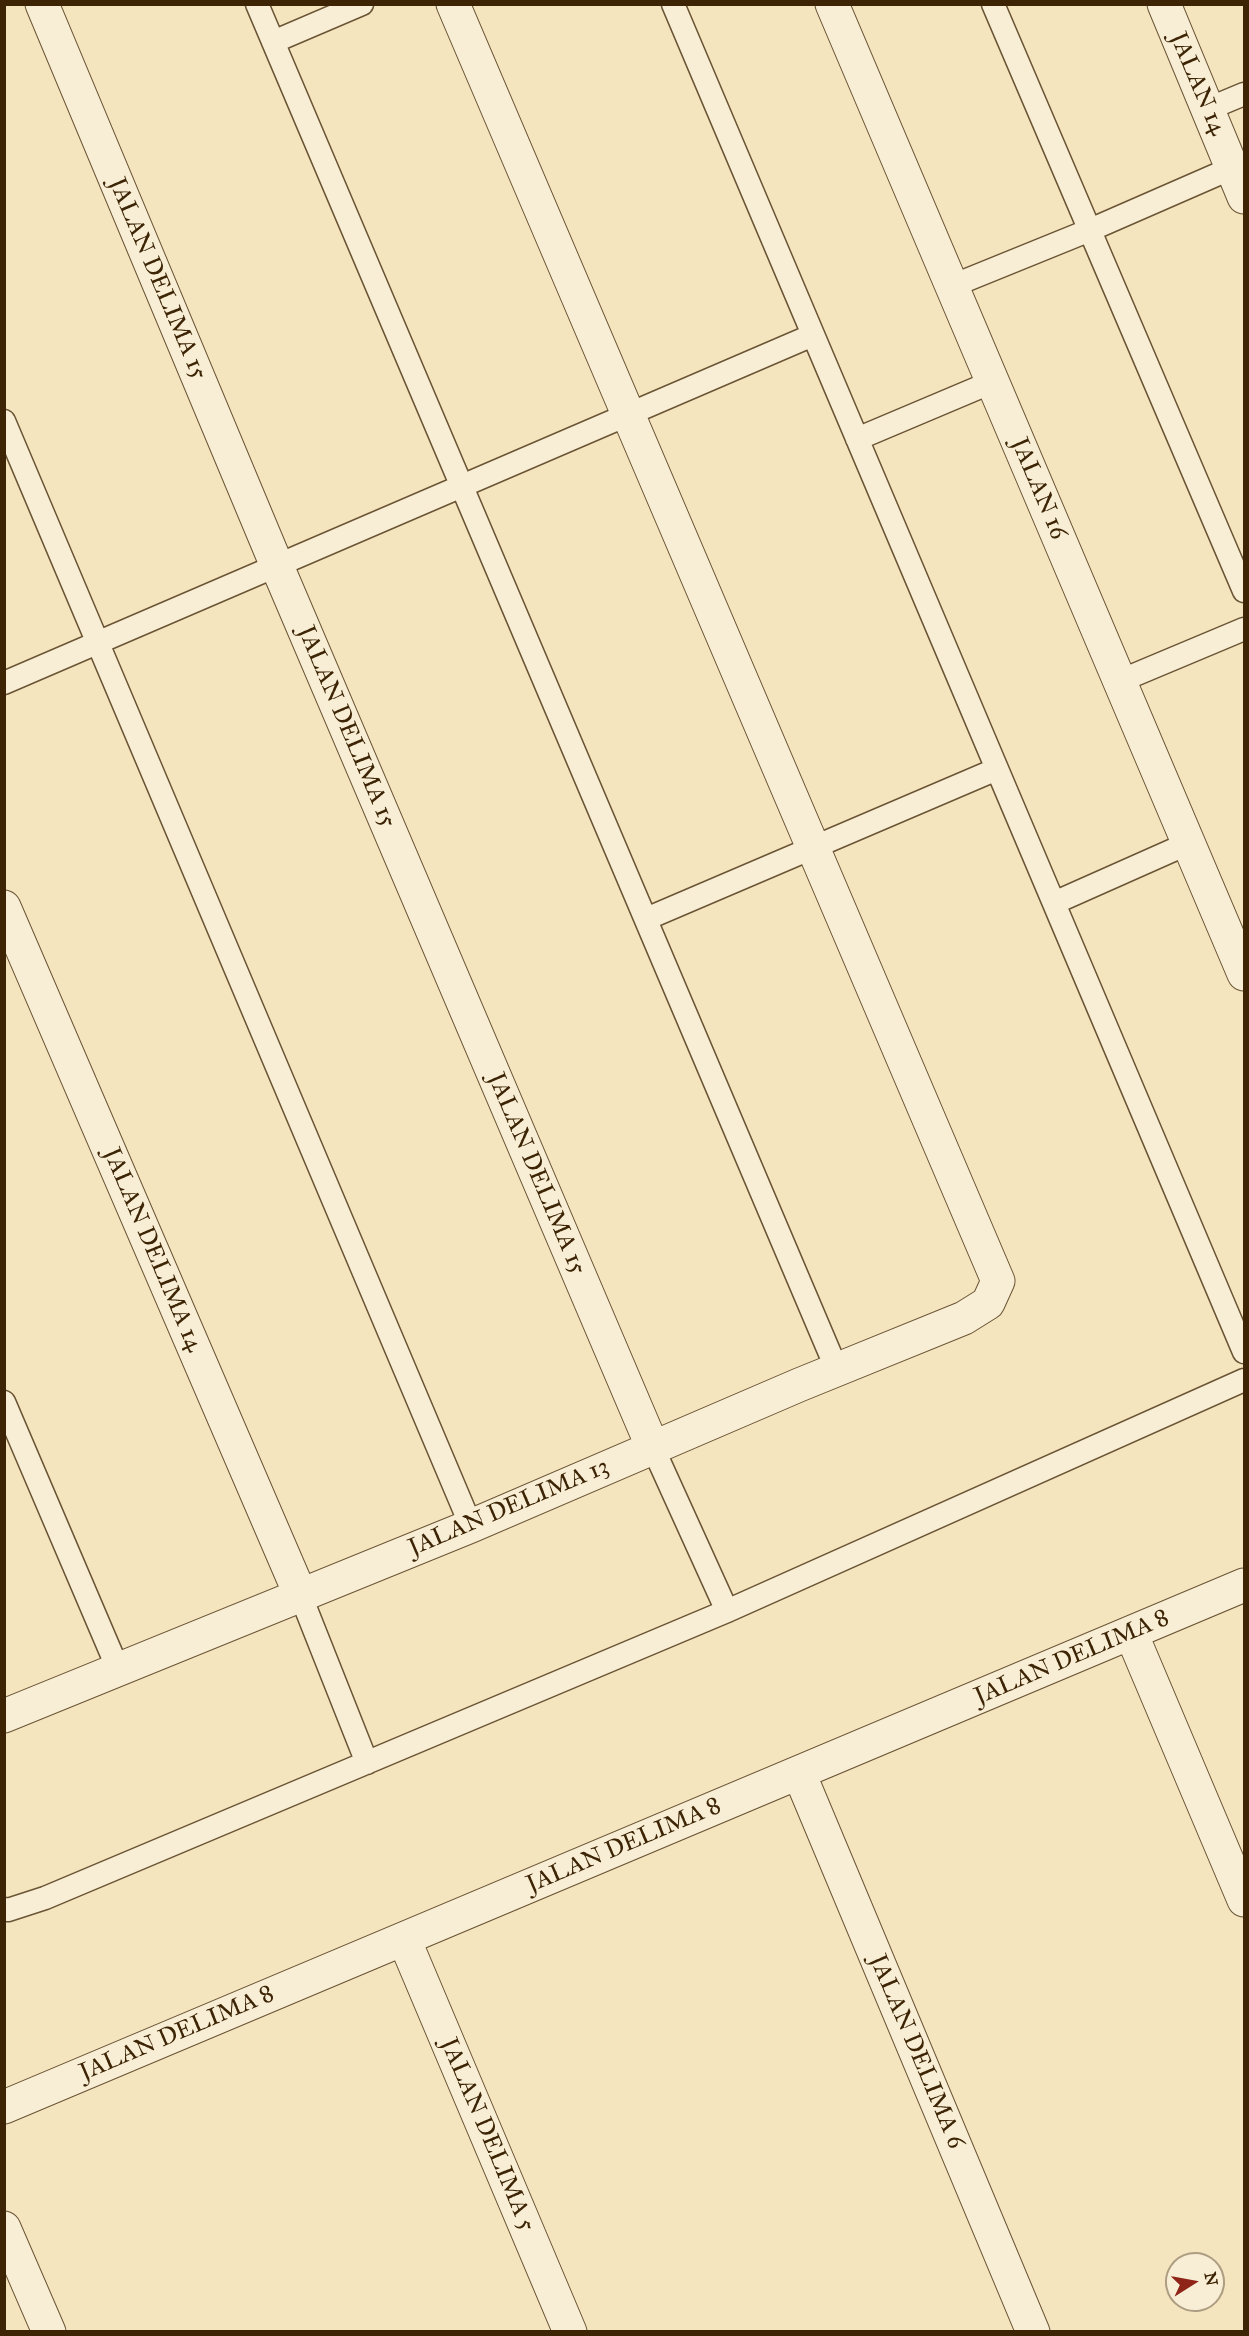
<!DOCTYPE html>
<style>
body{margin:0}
#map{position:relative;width:1249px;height:2336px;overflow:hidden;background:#f4e5bf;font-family:"IM FELL Great Primer",serif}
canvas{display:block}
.frame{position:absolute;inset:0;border:6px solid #3c2405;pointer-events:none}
.north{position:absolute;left:1165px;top:2252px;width:60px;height:60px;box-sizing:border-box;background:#f8eed5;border:2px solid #ad9d82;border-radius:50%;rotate:79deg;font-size:16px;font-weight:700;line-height:24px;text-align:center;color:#3c2405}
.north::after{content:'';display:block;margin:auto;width:21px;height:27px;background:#8f2418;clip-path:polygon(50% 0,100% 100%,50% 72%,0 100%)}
</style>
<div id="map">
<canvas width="1249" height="2336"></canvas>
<div class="frame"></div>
<div class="north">N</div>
</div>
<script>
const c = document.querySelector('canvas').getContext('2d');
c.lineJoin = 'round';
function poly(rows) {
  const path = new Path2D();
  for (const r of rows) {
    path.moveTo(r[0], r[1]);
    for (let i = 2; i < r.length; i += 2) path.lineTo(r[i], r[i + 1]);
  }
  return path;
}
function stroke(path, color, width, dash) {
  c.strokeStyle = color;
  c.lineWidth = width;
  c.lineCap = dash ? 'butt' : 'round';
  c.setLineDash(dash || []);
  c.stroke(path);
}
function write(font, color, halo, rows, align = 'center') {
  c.font = font + ' "IM FELL Great Primer",serif';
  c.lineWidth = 4.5;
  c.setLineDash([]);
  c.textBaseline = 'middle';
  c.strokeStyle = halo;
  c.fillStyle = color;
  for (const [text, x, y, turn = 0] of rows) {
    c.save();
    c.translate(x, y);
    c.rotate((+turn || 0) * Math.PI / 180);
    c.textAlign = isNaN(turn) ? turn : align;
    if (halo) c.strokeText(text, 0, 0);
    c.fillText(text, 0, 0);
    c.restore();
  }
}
const lane = poly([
 [257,4,837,1370],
 [673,4,1244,1352],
 [993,4,1244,591],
 [273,42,362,4],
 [1208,109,1244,94],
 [952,286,1090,230,1232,168],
 [4,421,471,1526],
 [857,439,992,382],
 [1120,681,1244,629],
 [4,683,813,335],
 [1054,903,1189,843],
 [646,919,997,769],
 [4,1402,118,1669],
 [653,1448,727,1611],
 [300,1594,367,1763],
 [4,1909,8,1910,45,1898,727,1611,1244,1380]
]);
const street = poly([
 [42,4,277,566,653,1448],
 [832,4,1244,974],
 [1164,4,1244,197],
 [4,907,300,1594],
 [1131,1633,1244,1900],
 [4,1716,471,1526,799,1385,964,1318,988,1303,998,1281,453,4],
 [799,1773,1033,2332],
 [404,1939,570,2332],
 [4,2107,1244,1585],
 [4,2228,49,2332]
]);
stroke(lane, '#6a5434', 25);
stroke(street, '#6a5434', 35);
stroke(lane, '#f8eed5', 22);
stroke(street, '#f8eed5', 33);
write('24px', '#3c2405', '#f8eed5', [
 ["JALAN 14",1197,84,67],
 ["JALAN DELIMA 15",157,279,67],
 ["JALAN 16",1038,489,67],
 ["JALAN DELIMA 15",346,727,67],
 ["JALAN DELIMA 15",536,1174,67],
 ["JALAN DELIMA 14",152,1250,67],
 ["JALAN DELIMA 13",509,1508,-23],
 ["JALAN DELIMA 8",1072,1658,-23],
 ["JALAN DELIMA 8",624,1846,-23],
 ["JALAN DELIMA 8",177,2034,-23],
 ["JALAN DELIMA 6",916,2052,67],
 ["JALAN DELIMA 5",487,2135,67]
]);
</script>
